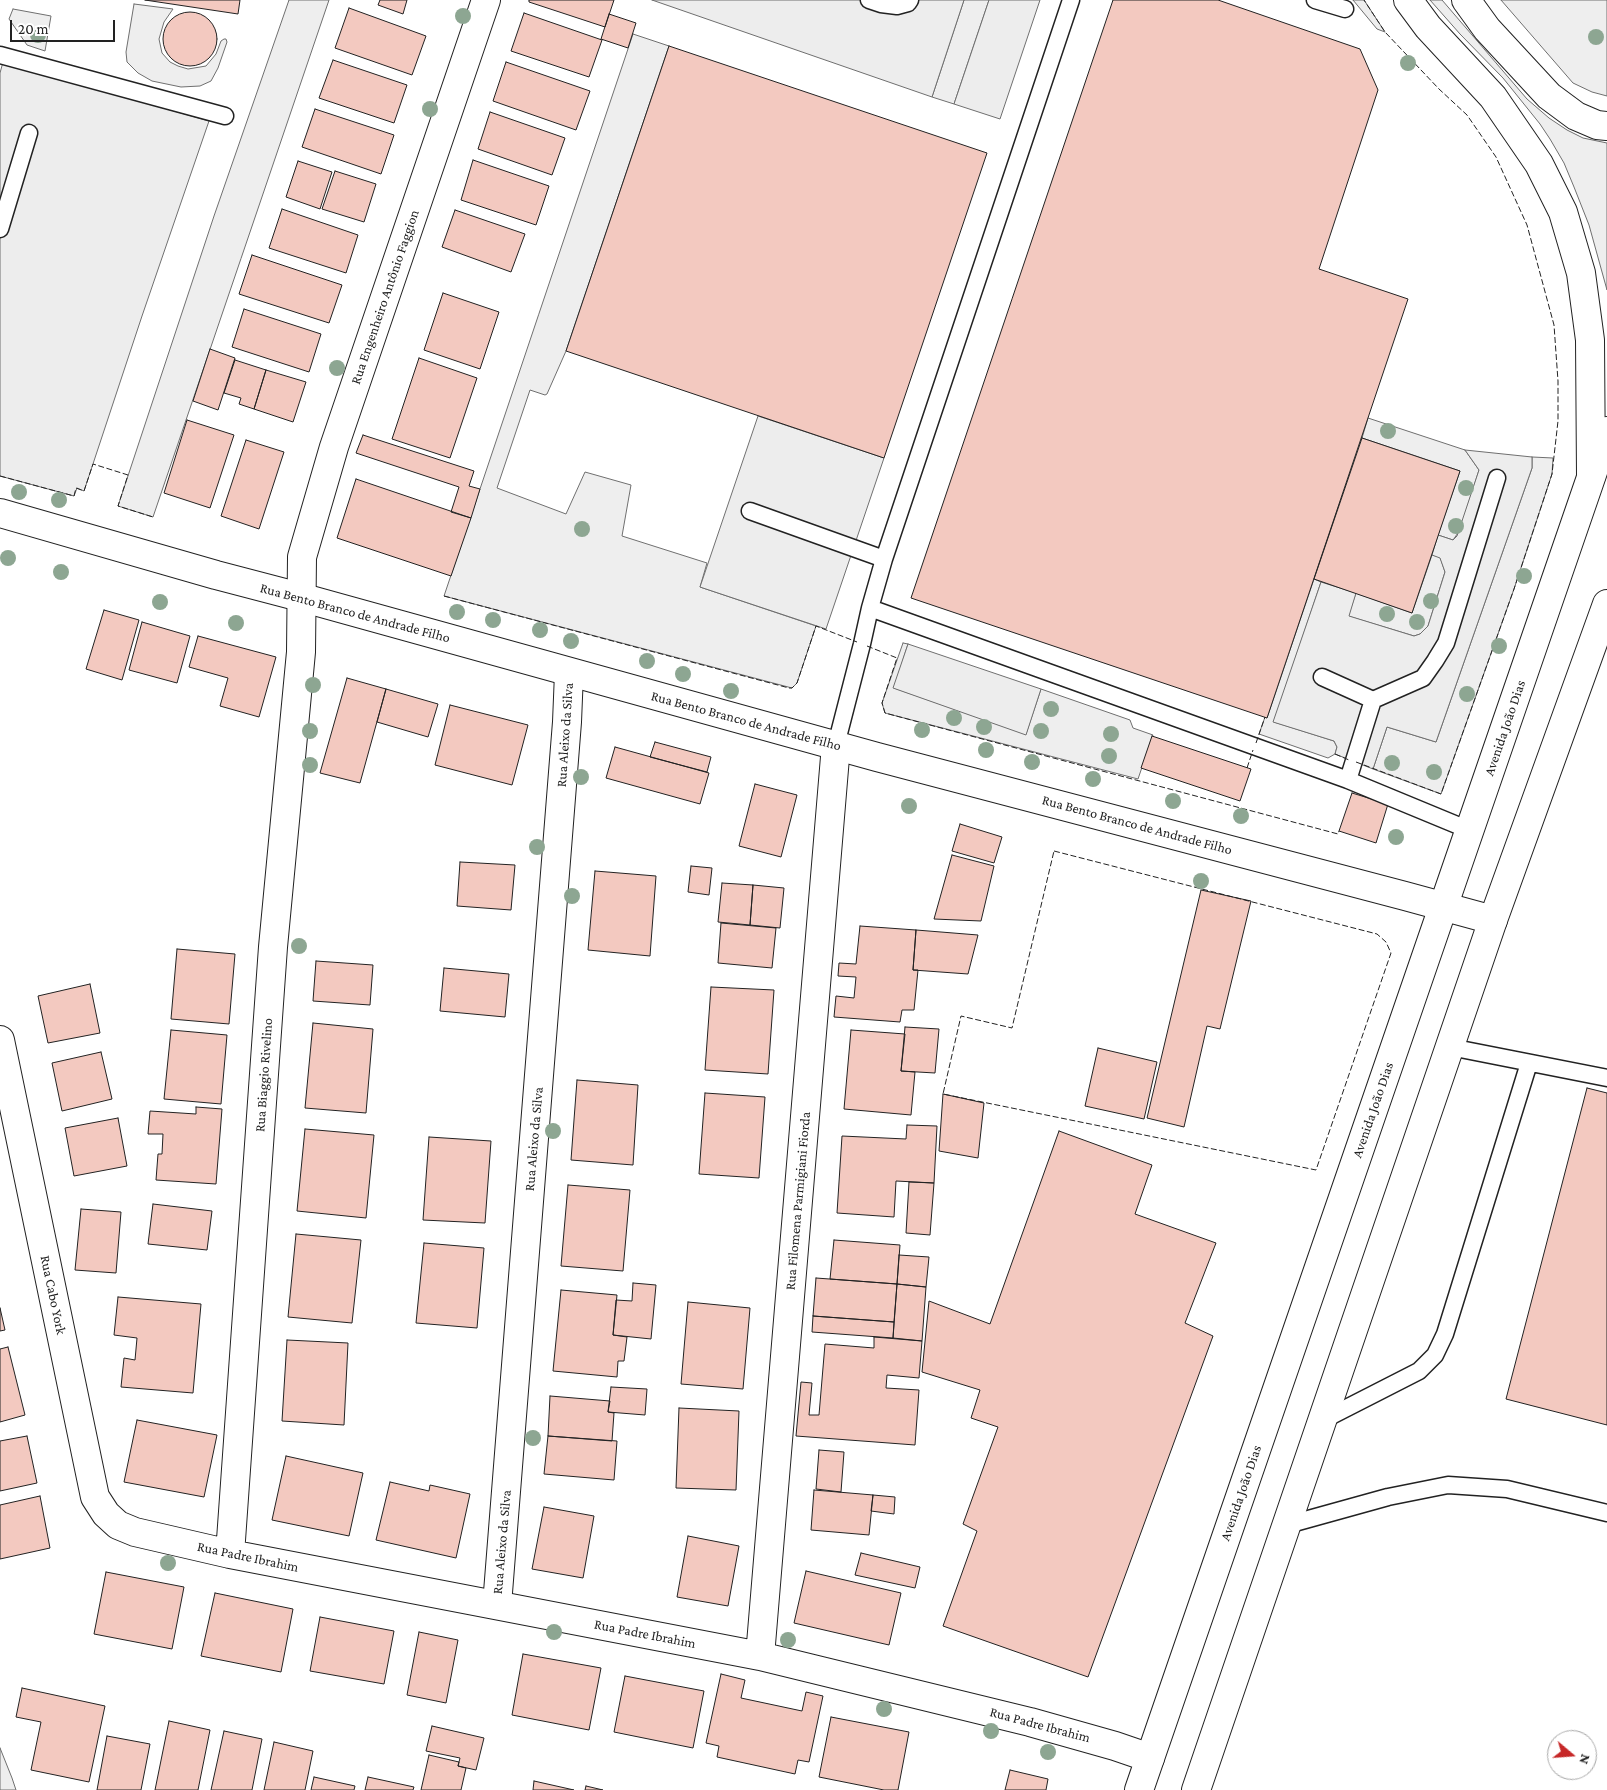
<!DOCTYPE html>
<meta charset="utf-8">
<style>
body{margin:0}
#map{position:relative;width:1607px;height:1790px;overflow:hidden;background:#fff;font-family:"Crimson Pro",serif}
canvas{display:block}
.north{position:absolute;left:1547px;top:1730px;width:50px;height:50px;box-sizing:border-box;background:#fff;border:1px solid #a7a7a7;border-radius:50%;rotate:108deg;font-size:14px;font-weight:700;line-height:20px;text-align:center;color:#222}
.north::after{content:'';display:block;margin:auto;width:18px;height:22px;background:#c62828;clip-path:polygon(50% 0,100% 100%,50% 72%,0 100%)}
.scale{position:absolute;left:10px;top:20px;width:105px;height:22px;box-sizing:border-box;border:2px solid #222;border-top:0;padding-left:6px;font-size:15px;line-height:18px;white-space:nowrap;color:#222;-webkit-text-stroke:4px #fff;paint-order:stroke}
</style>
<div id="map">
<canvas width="1607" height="1790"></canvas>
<div class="north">N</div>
<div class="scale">20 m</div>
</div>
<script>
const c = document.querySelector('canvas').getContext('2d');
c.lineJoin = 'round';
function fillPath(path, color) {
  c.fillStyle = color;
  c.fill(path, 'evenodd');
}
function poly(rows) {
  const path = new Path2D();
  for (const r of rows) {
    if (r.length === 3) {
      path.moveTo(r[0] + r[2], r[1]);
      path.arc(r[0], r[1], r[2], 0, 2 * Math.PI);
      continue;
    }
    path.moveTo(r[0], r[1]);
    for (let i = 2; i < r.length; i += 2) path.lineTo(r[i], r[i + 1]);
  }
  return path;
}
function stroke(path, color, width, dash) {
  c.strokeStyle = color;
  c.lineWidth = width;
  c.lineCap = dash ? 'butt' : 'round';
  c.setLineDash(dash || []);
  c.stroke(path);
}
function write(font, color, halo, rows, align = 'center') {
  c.font = font + ' "Crimson Pro",serif';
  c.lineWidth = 4;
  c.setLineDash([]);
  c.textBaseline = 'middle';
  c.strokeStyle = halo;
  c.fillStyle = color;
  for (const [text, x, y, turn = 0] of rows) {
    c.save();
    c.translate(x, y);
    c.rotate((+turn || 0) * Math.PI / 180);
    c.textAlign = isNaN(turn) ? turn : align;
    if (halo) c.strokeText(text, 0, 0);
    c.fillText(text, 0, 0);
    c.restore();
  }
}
const green = poly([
 [289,0,329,0,153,517,118,506,214,216,289,0],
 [964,0,989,0,954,104,932,97,964,0],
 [1353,0,1364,0,1385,32,1377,29,1353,0],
 [1430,0,1442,0,1527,99,1549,118,1567,130,1583,138,1607,143,1607,290,1589,225,1574,187,1564,163,1550,139,1540,124,1503,78,1460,34,1430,0],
 [1501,0,1607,0,1607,96,1592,92,1573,83,1501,0],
 [134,4,173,9,164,22,159,39,162,53,170,62,178,66,188,69,206,66,216,54,221,41,224,39,226,39,227,42,218,68,211,81,200,86,181,87,152,81,138,73,127,62,126,52,134,4],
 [13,9,51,16,45,51,27,45,9,19,13,9],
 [633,34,669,46,566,351,547,394,545,395,530,390,497,488,566,514,585,472,631,485,622,536,707,563,700,587,816,626,797,683,792,688,444,596,633,34],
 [1368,418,1465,450,1479,470,1460,530,1453,540,1438,535,1460,471,1362,438,1368,418],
 [1532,457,1553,458,1552,474,1514,589,1441,794,1373,769,1387,727,1436,742,1532,468,1532,457],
 [1432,555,1440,557,1445,572,1428,626,1420,634,1414,636,1348,616,1356,593,1412,613,1432,555],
 [1314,579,1321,582,1274,722,1334,741,1337,747,1335,754,1328,758,1259,734,1265,717,1267,718,1314,579],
 [903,643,908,644,894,688,1026,734,1041,689,1130,720,1133,728,1153,735,1138,779,885,713,882,703,903,643],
 [0,1748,12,1778,16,1790,0,1790,0,1748]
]);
fillPath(green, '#eee');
stroke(green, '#6f6f6f', 1);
const parking = poly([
 [652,0,964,0,932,97,652,0],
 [989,0,1040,0,1000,119,954,104,989,0],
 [3,62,209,121,142,316,84,491,77,488,74,496,0,476,0,73,3,62],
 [758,416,884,458,826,629,700,587,758,416],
 [1465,450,1532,457,1532,468,1436,742,1387,727,1373,769,1335,754,1337,747,1334,741,1273,722,1321,582,1356,593,1349,616,1414,636,1420,634,1428,626,1445,572,1440,558,1432,555,1438,535,1453,540,1457,536,1479,470,1465,450],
 [908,644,1041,689,1026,735,893,688,908,644]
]);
fillPath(parking, '#ededed');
stroke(parking, '#6f6f6f', 1);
const building = poly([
 [145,0,240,0,238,14,145,0],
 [380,0,407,0,403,14,378,5,380,0],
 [529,0,614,0,605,27,529,2,529,0],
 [1113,0,1218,0,1360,49,1378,90,1319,269,1408,299,1267,718,911,598,1113,0],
 [349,8,426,36,412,75,335,48,349,8],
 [190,39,27],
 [524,13,602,40,589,77,511,51,524,13],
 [609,14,636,23,628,48,601,39,609,14],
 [669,46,987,153,884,458,566,351,669,46],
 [333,60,407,85,394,123,319,98,333,60],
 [506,62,590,91,576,130,493,101,506,62],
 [315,109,394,135,381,174,302,147,315,109],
 [490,112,565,138,552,175,478,149,490,112],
 [473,160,549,186,536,225,461,200,473,160],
 [298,161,332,172,320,209,286,197,298,161],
 [335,171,376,184,364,222,322,209,335,171],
 [282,209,358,235,346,273,269,248,282,209],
 [455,210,525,234,511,272,442,247,455,210],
 [252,255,342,285,329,323,239,294,252,255],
 [443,293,499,312,480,369,424,350,443,293],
 [244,309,321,334,309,372,232,347,244,309],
 [210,349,235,358,218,410,193,401,210,349],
 [419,358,477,378,450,458,392,439,419,358],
 [235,360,266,370,254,409,239,404,241,398,224,393,235,360],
 [266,370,306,382,293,422,254,409,266,370],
 [187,420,234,435,210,508,164,493,187,420],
 [363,435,474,471,469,486,480,489,471,518,451,512,459,487,356,453,363,435],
 [1362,438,1460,471,1412,613,1314,579,1362,438],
 [246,440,284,452,259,529,221,516,246,440],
 [356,479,471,518,451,576,337,538,356,479],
 [104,610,139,620,122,680,86,669,104,610],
 [142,622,190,636,177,683,129,670,142,622],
 [198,636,276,657,259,717,220,706,228,678,189,667,198,636],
 [347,678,386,689,360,783,320,773,347,678],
 [386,689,438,704,428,737,377,722,386,689],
 [450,705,528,725,512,785,435,765,450,705],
 [1152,736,1251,769,1240,801,1141,768,1152,736],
 [655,742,711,757,707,772,650,757,655,742],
 [615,747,709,773,700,804,606,778,615,747],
 [755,784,797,795,781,857,739,846,755,784],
 [1352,793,1388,804,1376,843,1339,831,1352,793],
 [960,824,1002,837,994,863,952,851,960,824],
 [952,855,994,866,981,921,934,919,952,855],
 [460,862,515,865,511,910,457,906,460,862],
 [691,866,712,868,709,895,688,892,691,866],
 [595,871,656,876,650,956,588,950,595,871],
 [722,883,753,885,750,925,718,922,722,883],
 [753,885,784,888,780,928,750,925,753,885],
 [1201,890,1251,901,1220,1029,1207,1026,1184,1127,1147,1118,1201,890],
 [721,923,776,928,772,968,718,963,721,923],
 [860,926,916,930,913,970,918,970,914,1010,902,1010,900,1022,834,1017,836,996,854,998,856,977,838,976,839,963,856,964,860,926],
 [916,930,978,935,968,974,913,970,916,930],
 [177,949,235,954,229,1024,171,1019,177,949],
 [316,961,373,965,370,1005,313,1001,316,961],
 [444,968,509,974,505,1017,440,1011,444,968],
 [90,984,100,1033,48,1043,38,996,90,984],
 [711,987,774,990,768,1074,705,1070,711,987],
 [313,1023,373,1029,366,1113,305,1108,313,1023],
 [905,1027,939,1029,935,1073,901,1071,905,1027],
 [171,1030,227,1035,221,1104,164,1099,171,1030],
 [851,1030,905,1034,901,1071,915,1072,911,1115,844,1109,851,1030],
 [1098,1048,1157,1062,1144,1119,1085,1106,1098,1048],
 [101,1052,112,1099,62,1111,52,1063,101,1052],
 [577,1080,638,1085,633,1165,571,1160,577,1080],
 [1587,1088,1607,1093,1607,1425,1506,1399,1587,1088],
 [705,1093,765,1097,759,1178,699,1174,705,1093],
 [943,1094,984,1103,978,1158,939,1151,943,1094],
 [196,1107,222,1109,216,1184,156,1180,158,1154,162,1154,163,1134,148,1134,150,1111,196,1114,196,1107],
 [118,1118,127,1166,74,1176,65,1128,118,1118],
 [907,1125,937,1126,934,1183,896,1181,894,1217,837,1213,842,1136,906,1139,907,1125],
 [305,1129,374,1135,366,1218,297,1211,305,1129],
 [1059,1131,1152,1165,1135,1214,1216,1243,1185,1323,1213,1336,1088,1677,943,1626,977,1531,963,1524,998,1427,971,1418,980,1390,922,1372,929,1301,990,1324,1059,1131],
 [429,1137,491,1141,485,1223,423,1220,429,1137],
 [909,1182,934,1183,930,1235,906,1233,909,1182],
 [568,1185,630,1190,623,1271,561,1266,568,1185],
 [153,1204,212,1211,207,1250,148,1244,153,1204],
 [81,1209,121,1212,116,1273,75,1270,81,1209],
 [296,1234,361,1240,352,1323,288,1317,296,1234],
 [834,1240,900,1245,897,1284,830,1279,834,1240],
 [424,1243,484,1248,477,1328,416,1323,424,1243],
 [899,1255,929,1257,926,1287,897,1284,899,1255],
 [816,1278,897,1284,894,1322,813,1316,816,1278],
 [633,1283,656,1285,651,1339,613,1335,616,1300,632,1301,633,1283],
 [897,1284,926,1287,922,1341,893,1338,897,1284],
 [561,1290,617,1295,613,1335,627,1337,624,1361,618,1361,617,1377,553,1371,561,1290],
 [118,1297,201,1304,193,1393,121,1387,124,1358,135,1360,137,1338,114,1335,118,1297],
 [688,1302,750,1308,743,1389,681,1384,688,1302],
 [0,1308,5,1330,0,1331,0,1308],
 [813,1316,894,1322,893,1338,812,1332,813,1316],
 [874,1337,922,1341,919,1378,887,1375,886,1388,919,1390,915,1445,796,1436,801,1382,812,1383,809,1415,819,1415,825,1344,874,1348,874,1337],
 [287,1340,348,1343,344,1425,282,1421,287,1340],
 [8,1347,25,1415,0,1422,0,1349,8,1347],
 [611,1387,647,1389,645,1415,608,1412,611,1387],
 [550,1396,610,1401,608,1412,614,1413,612,1441,548,1436,550,1396],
 [679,1408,739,1411,736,1490,676,1488,679,1408],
 [137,1420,217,1435,204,1497,124,1482,137,1420],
 [27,1436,37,1483,0,1491,0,1441,27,1436],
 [548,1436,617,1441,614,1480,544,1474,548,1436],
 [819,1450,844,1452,841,1492,816,1489,819,1450],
 [286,1456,363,1473,349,1536,272,1520,286,1456],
 [390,1482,429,1491,430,1485,470,1494,456,1558,376,1540,390,1482],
 [814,1490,873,1495,869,1535,811,1530,814,1490],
 [873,1495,895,1497,894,1514,871,1511,873,1495],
 [40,1496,50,1548,0,1559,0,1505,40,1496],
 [544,1507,594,1516,583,1578,532,1569,544,1507],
 [688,1536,739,1546,728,1606,677,1597,688,1536],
 [861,1553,920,1567,915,1588,855,1575,861,1553],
 [806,1571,901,1593,889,1645,794,1623,806,1571],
 [106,1572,184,1587,172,1649,94,1634,106,1572],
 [215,1593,293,1609,281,1672,201,1656,215,1593],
 [320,1617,394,1631,384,1684,310,1671,320,1617],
 [419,1632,458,1640,446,1703,407,1695,419,1632],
 [523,1654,601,1668,589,1730,512,1715,523,1654],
 [721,1674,745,1680,741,1698,802,1711,806,1692,823,1696,809,1762,798,1760,795,1774,717,1757,719,1746,706,1743,721,1674],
 [625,1676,704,1691,693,1748,614,1732,625,1676],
 [22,1688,105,1706,89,1782,31,1770,41,1722,16,1717,22,1688],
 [831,1717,909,1732,898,1790,884,1790,819,1777,831,1717],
 [169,1721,210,1730,198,1790,155,1790,169,1721],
 [432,1726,484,1738,476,1770,458,1766,460,1758,426,1751,432,1726],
 [224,1731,262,1739,252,1790,211,1790,224,1731],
 [107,1736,150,1744,141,1790,97,1790,107,1736],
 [274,1742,313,1751,305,1790,264,1790,274,1742],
 [429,1755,459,1762,458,1766,466,1768,461,1790,421,1790,429,1755],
 [1010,1770,1048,1779,1046,1790,1005,1790,1010,1770],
 [314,1777,355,1786,354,1790,311,1790,314,1777],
 [368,1777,414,1787,413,1790,365,1790,368,1777],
 [534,1781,574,1790,533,1790,534,1781],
 [586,1786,603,1790,585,1790,586,1786]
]);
fillPath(building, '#f3c9c0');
stroke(building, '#222', 1);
const service = poly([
 [869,0,881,4,897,6,908,3,910,0],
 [1315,0,1345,9],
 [0,55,225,116],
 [0,229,29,133],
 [750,511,884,559],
 [870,608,1348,780,1373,700,1423,678,1435,661,1446,643,1497,478],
 [1322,677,1373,700],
 [836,745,862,644,870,608,884,559,1071,0],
 [1348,780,1469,830],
 [1450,1047,1607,1078],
 [1323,1420,1419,1371,1435,1355,1445,1334,1529,1063],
 [1287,1525,1388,1497,1448,1485,1507,1489,1607,1513]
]);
const minor = poly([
 [0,1040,95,1497,106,1514,118,1525,135,1532,230,1554,760,1656,1030,1722,1115,1746,1150,1758],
 [230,1554,273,947,301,652,302,557,334,447,486,0],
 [497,1605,567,722,569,673],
 [760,1656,836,745]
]);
const tertiary = poly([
 [0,513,216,575,300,597,877,757,1405,896,1493,920]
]);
const primary = poly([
 [1139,1790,1607,431],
 [1196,1790,1493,920,1607,604]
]);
const trunk = poly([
 [1408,0,1428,27,1493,97,1539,164,1563,212,1581,273,1590,340,1591,476],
 [1466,0,1487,29,1549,96,1576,116,1597,125,1607,126]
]);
stroke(service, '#222', 19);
stroke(minor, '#222', 30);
stroke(tertiary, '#222', 30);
stroke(primary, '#222', 30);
stroke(trunk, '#222', 30);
stroke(service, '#fff', 16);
stroke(minor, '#fff', 28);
stroke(tertiary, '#fff', 28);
stroke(primary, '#fff', 28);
stroke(trunk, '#fff', 28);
stroke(poly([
 [0,476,74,496,76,488,84,491,93,464,128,475,118,506,153,517],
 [444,596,789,688,792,688,797,683,816,626,857,642],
 [867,646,897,658,882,703,885,713,1338,834,1339,831],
 [1256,743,1265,717],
 [1335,754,1349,760],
 [1356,762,1441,794,1514,589,1552,474,1558,421,1558,381,1554,325,1527,225,1496,157,1467,115,1439,89,1385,32,1364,0],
 [1247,768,1253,750],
 [1054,851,1377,934,1386,942,1391,953,1316,1170,943,1094,961,1016,1012,1028,1054,851]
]), '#222', 1, [6, 2.5]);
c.fillStyle = '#8da692';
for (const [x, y] of [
 [463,16],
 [38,35],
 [1596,37],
 [1408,63],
 [430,109],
 [337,368],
 [1388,431],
 [1466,488],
 [19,492],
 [59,500],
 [1456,526],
 [582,529],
 [8,558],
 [61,572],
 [1524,576],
 [1431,601],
 [160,602],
 [457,612],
 [1387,614],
 [493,620],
 [1417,622],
 [236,623],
 [540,630],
 [571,641],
 [1499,646],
 [647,661],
 [683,674],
 [313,685],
 [731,691],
 [1467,694],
 [1051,709],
 [954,718],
 [984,727],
 [922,730],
 [310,731],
 [1041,731],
 [1111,734],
 [986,750],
 [1109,756],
 [1032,762],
 [1392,763],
 [310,765],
 [1434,772],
 [581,777],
 [1093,779],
 [1173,801],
 [909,806],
 [1241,816],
 [1396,837],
 [537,847],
 [1201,881],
 [572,896],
 [299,946],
 [553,1131],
 [533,1438],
 [168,1563],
 [554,1632],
 [788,1640],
 [884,1709],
 [991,1731],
 [1048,1752]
]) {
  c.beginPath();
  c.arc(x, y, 8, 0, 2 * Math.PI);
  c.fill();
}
write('14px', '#222', '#fff', [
 ["Rua Engenheiro Antônio Faggion",385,297,-71],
 ["Rua Bento Branco de Andrade Filho",355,613,15],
 ["Rua Bento Branco de Andrade Filho",746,721,15],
 ["Avenida João Dias",1505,728,-71],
 ["Rua Aleixo da Silva",565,735,-86],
 ["Rua Bento Branco de Andrade Filho",1137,825,15],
 ["Rua Biaggio Rivelino",264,1075,-86],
 ["Avenida João Dias",1373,1110,-71],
 ["Rua Aleixo da Silva",534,1139,-85],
 ["Rua Filomena Parmigiani Fiorda",798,1201,-85],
 ["Rua Cabo York",53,1295,78],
 ["Avenida João Dias",1241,1493,-71],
 ["Rua Aleixo da Silva",502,1542,-85],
 ["Rua Padre Ibrahim",248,1557,12],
 ["Rua Padre Ibrahim",645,1634,11],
 ["Rua Padre Ibrahim",1040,1725,15]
]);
</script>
